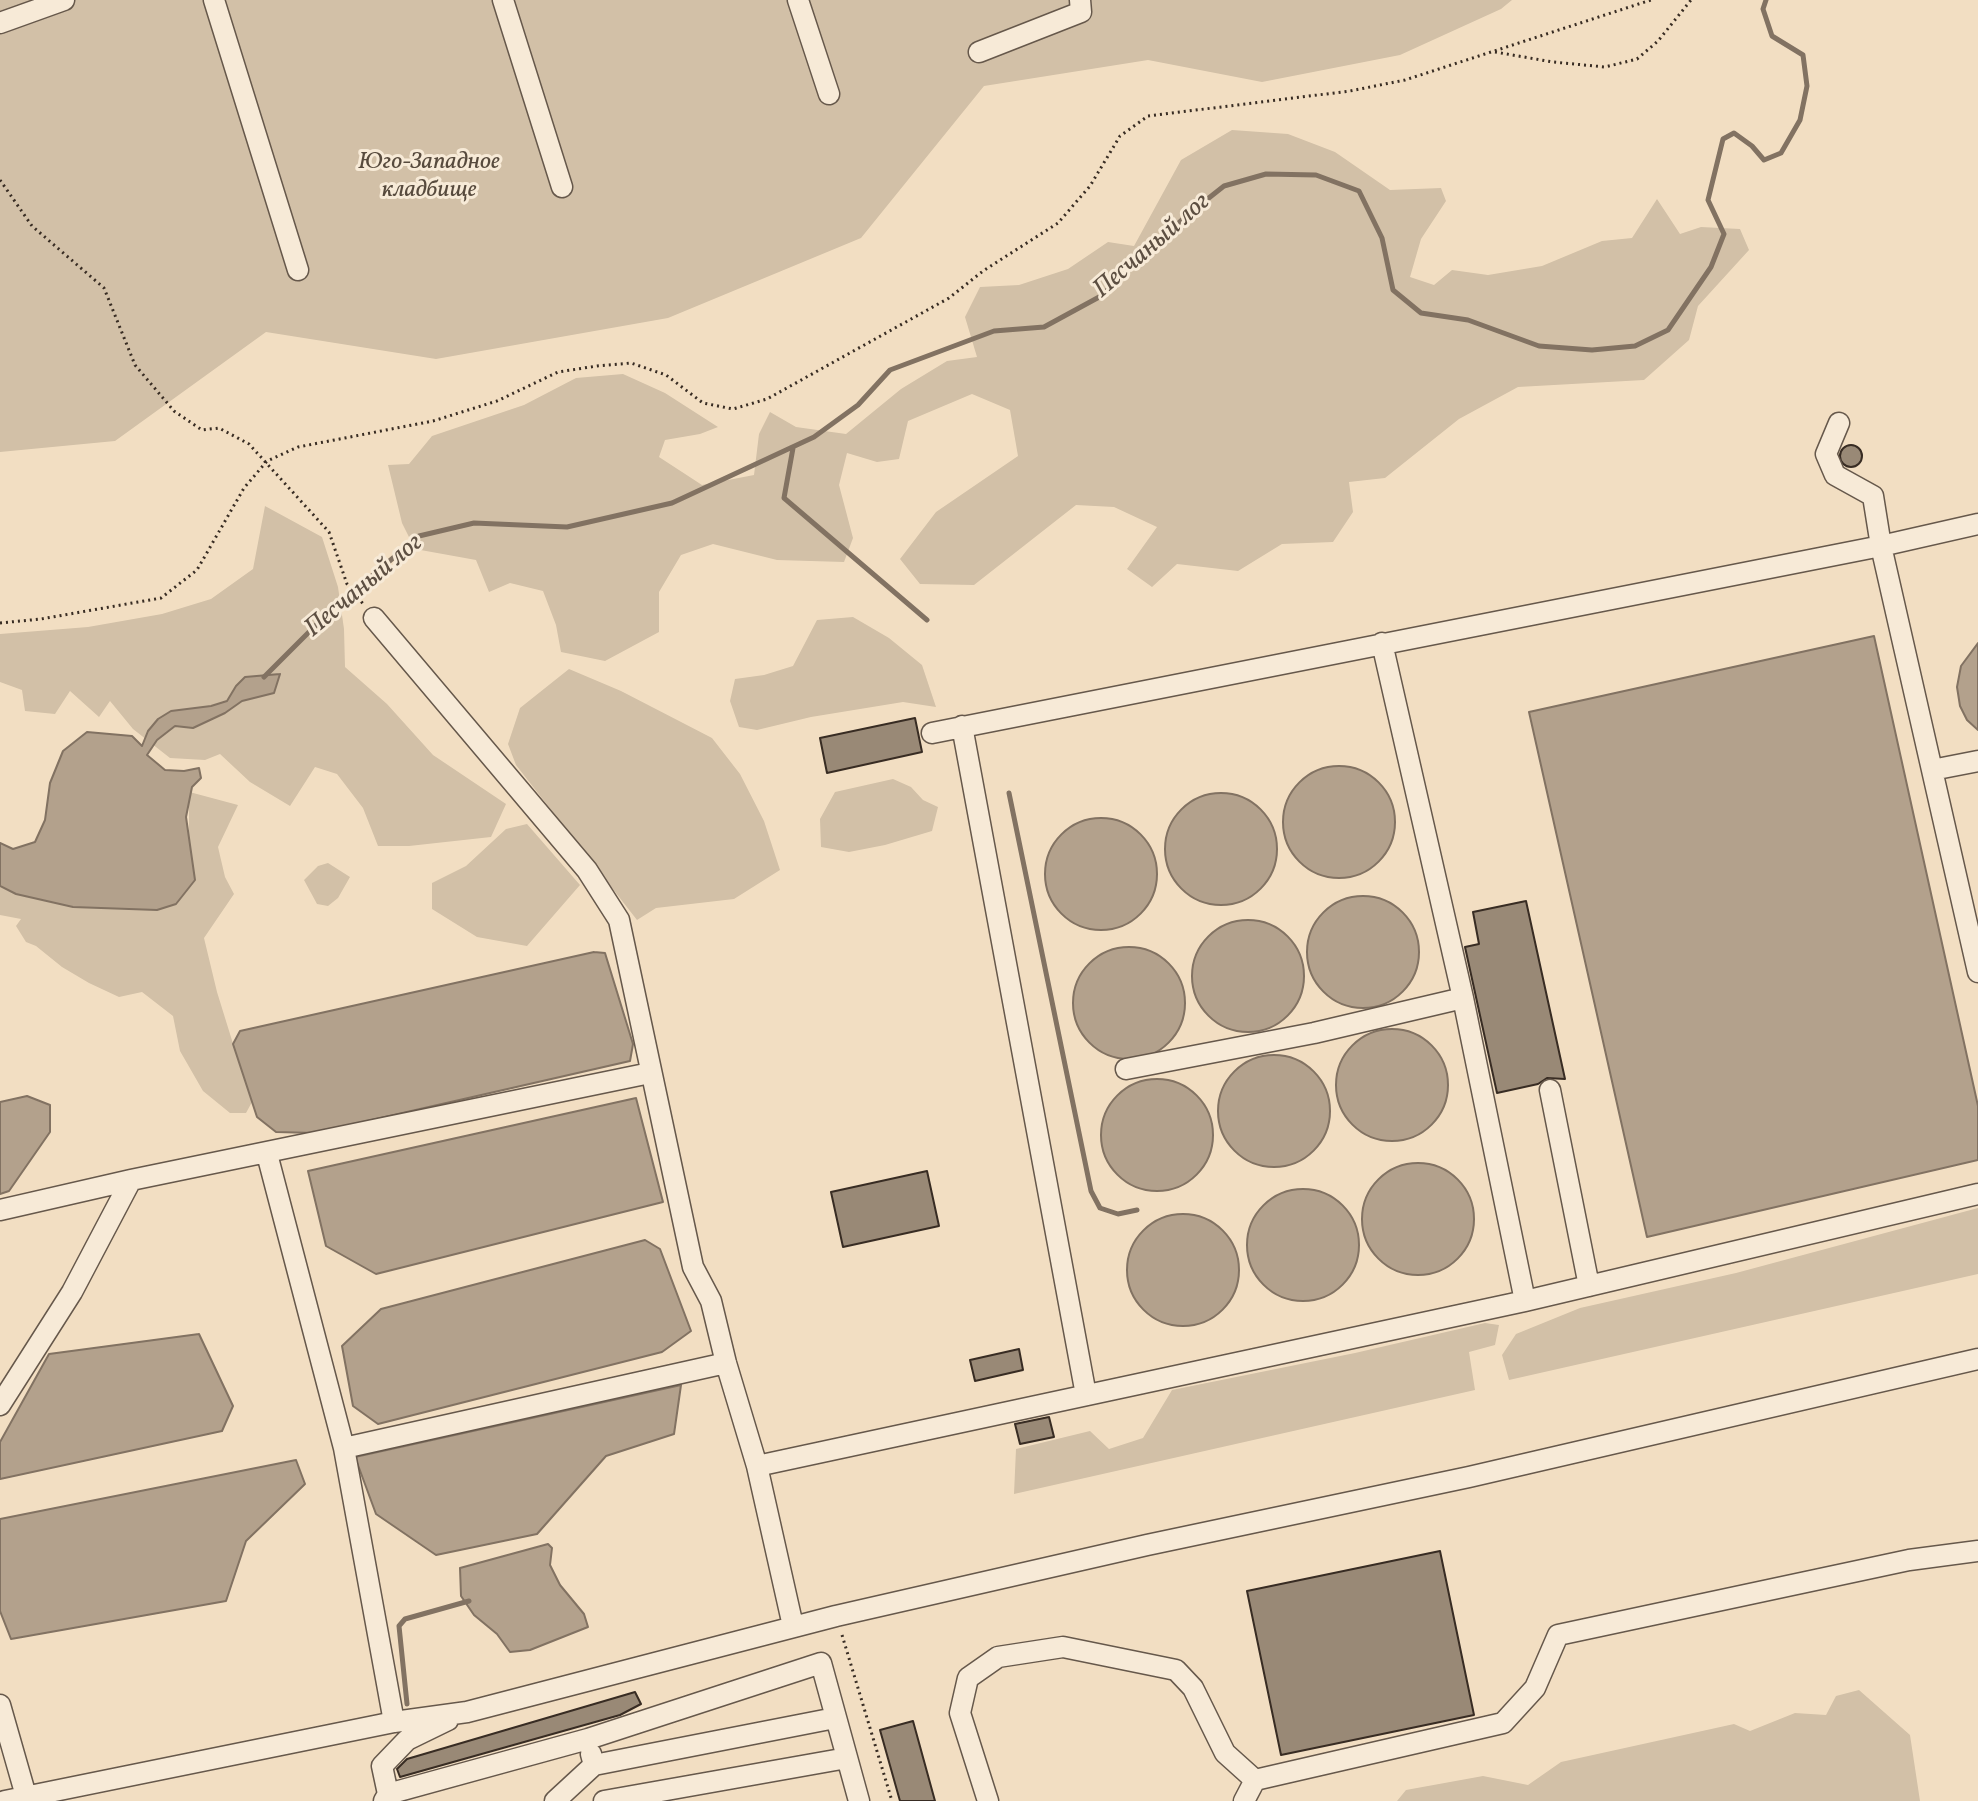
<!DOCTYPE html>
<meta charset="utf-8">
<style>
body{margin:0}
canvas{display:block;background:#f2dec2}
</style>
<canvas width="1978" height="1801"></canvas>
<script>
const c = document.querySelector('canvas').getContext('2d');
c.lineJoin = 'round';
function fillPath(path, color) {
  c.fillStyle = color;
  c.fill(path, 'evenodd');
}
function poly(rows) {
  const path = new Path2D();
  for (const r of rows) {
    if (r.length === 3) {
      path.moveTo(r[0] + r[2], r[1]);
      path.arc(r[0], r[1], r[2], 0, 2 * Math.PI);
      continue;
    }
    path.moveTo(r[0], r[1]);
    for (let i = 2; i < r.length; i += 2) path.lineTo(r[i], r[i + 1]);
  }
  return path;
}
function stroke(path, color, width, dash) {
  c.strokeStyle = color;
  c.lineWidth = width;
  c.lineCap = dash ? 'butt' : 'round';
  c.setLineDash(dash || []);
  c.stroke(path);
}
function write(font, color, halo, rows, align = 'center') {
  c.font = font + ' Vollkorn,serif';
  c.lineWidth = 6;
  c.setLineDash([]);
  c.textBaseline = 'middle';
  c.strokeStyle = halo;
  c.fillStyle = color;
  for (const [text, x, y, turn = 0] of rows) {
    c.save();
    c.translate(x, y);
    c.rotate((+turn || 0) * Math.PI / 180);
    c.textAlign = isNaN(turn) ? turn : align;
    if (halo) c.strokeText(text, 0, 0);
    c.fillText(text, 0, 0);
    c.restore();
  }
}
fillPath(poly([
 [0,0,1512,0,1501,9,1400,55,1262,82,1148,60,984,86,861,238,668,318,436,359,266,332,115,441,0,452],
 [1232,130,1288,134,1335,152,1390,190,1441,188,1446,201,1421,239,1410,277,1434,285,1452,270,1488,275,1542,266,1602,241,1632,238,1657,199,1680,234,1701,227,1740,229,1749,250,1698,306,1689,340,1644,380,1518,387,1459,419,1385,478,1349,482,1353,512,1333,542,1282,544,1238,571,1177,564,1152,587,1127,569,1157,527,1114,507,1076,505,974,585,920,584,900,559,936,512,1018,456,1010,410,972,394,908,421,899,459,877,462,847,453,839,485,853,538,844,562,777,560,713,544,681,555,659,592,659,632,605,661,561,652,556,625,543,591,510,583,489,592,476,560,415,549,402,523,388,465,409,464,432,436,524,405,576,378,623,374,665,393,718,427,700,434,665,440,659,457,702,485,754,475,759,434,770,412,796,427,846,434,901,389,947,361,977,357,965,317,980,287,1019,285,1068,269,1108,242,1134,246,1181,160],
 [265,506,322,537,338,587,344,629,345,667,387,704,433,755,506,804,491,837,409,846,378,846,363,808,337,774,315,767,290,806,250,782,220,754,205,760,170,758,133,729,110,701,99,717,70,691,55,714,25,711,22,690,0,682,0,634,88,627,162,614,211,599,253,569],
 [853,617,889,638,922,665,936,707,903,702,811,717,757,730,739,727,730,701,735,679,764,675,793,666,817,620],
 [569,669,621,691,712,738,740,774,764,821,780,870,734,899,656,908,637,920,516,765,508,744,520,708],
 [893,779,911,787,923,800,938,807,932,831,885,845,849,852,821,847,820,819,835,792],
 [182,790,238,805,218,847,225,877,234,894,204,938,217,992,239,1063,257,1074,258,1091,246,1113,230,1113,203,1091,180,1051,173,1016,142,992,119,997,89,983,62,967,36,946,26,942,16,926,21,919,0,915,0,885,189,830,189,805],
 [527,824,580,885,527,946,477,937,432,909,432,883,466,866,506,829],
 [328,863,350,877,338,898,328,906,317,904,304,880,318,866],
 [1978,1208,1978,1274,1509,1380,1502,1355,1516,1334,1580,1308,1736,1273],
 [1485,1323,1499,1325,1495,1345,1469,1352,1475,1390,1014,1494,1016,1449,1090,1431,1109,1449,1143,1438,1172,1390,1355,1353],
 [1859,1690,1910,1735,1920,1801,1397,1801,1406,1790,1483,1776,1528,1785,1561,1762,1734,1724,1750,1731,1795,1713,1826,1715,1836,1696]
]), '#d2c0a7');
const water = poly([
 [1874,636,1978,1106,1978,1160,1647,1237,1529,712,1874,636],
 [1978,643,1978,730,1967,720,1960,706,1957,687,1961,666,1978,643],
 [280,674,274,693,242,701,225,713,193,728,175,726,157,740,147,755,165,770,184,771,199,768,201,778,192,787,186,817,195,880,176,904,157,910,73,907,16,894,0,886,0,843,13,849,35,842,45,820,50,783,63,751,87,732,132,736,142,746,148,731,158,719,171,711,211,706,227,701,236,686,245,677,280,674],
 [1339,822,56],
 [1221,849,56],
 [1101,874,56],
 [1363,952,56],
 [1248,976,56],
 [1129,1003,56],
 [594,952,605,953,633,1044,630,1061,315,1133,276,1132,257,1117,233,1044,240,1031,594,952],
 [1392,1085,56],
 [1274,1111,56],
 [1157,1135,56],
 [27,1096,50,1105,50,1132,9,1191,0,1194,0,1102,27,1096],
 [636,1098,663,1202,376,1274,326,1246,308,1171,636,1098],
 [1418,1219,56],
 [1303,1245,56],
 [1183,1270,56],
 [645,1240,660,1249,691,1331,662,1352,378,1424,353,1406,342,1346,381,1309,645,1240],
 [199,1334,233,1406,222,1431,0,1479,0,1442,49,1354,199,1334],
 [681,1385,674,1434,606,1456,537,1534,436,1555,376,1514,355,1457,681,1385],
 [296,1460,305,1484,246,1541,226,1601,11,1639,0,1611,0,1519,296,1460],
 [548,1544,552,1548,550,1565,560,1585,584,1614,588,1627,530,1650,510,1652,497,1634,474,1615,461,1596,460,1568,548,1544]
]);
fillPath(water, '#b3a18c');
stroke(water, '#827262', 2);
stroke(poly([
 [793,448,784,498,927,620],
 [264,677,327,614,419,536,474,523,567,527,672,503,814,437,858,405,890,370,994,331,1044,327,1101,296,1186,216,1224,186,1266,174,1316,175,1359,191,1382,238,1393,290,1421,313,1468,320,1539,346,1592,350,1635,346,1668,330,1711,267,1724,234,1708,200,1723,139,1734,133,1752,146,1764,160,1781,153,1800,120,1807,86,1803,55,1772,36,1763,9,1766,0],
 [1009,793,1091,1191,1100,1208,1118,1214,1137,1210],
 [407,1704,399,1626,405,1619,469,1601]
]), '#827262', 5);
const building = poly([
 [1851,456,11],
 [915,718,922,752,827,773,820,738,915,718],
 [1526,901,1565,1079,1547,1078,1538,1084,1497,1093,1465,947,1479,944,1473,912,1526,901],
 [927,1171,939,1226,843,1247,831,1192,927,1171],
 [1019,1349,1023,1370,975,1381,970,1360,1019,1349],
 [1049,1417,1054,1437,1020,1444,1015,1424,1049,1417],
 [1440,1551,1474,1715,1281,1755,1247,1591,1440,1551],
 [635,1692,641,1704,620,1715,400,1777,397,1769,407,1759,635,1692],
 [913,1721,935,1801,900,1801,880,1730,913,1721]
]);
fillPath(building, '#998976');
stroke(building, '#382c23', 2);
const minor = poly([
 [214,0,298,270],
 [503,0,562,187],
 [798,0,829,94],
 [0,23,64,0],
 [979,52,1081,12,1080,0],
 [1839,423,1826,454,1835,475,1873,496,1881,546,1978,972],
 [374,618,587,870,619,920,693,1267,711,1301,726,1363,757,1466,793,1626],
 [1382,643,1463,998,1525,1301],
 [962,726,1086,1395],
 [932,733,1881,546,1978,524],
 [1932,770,1978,761],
 [1126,1069,1314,1033,1463,998],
 [1550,1090,1589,1286],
 [267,1154,344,1448,394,1722],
 [0,1210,131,1180,650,1073],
 [0,1405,72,1292,131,1180],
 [344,1448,726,1363],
 [757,1466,1525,1301,1978,1194],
 [0,1705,26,1796],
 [594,1765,835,1718],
 [388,1794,588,1739,821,1663,859,1801],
 [5,1801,394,1722,467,1712,836,1616,1147,1545,1469,1477,1978,1359],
 [384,1801,388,1794,382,1766,407,1740,448,1720],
 [555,1801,594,1765,591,1754],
 [604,1801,847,1758],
 [988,1801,960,1713,968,1678,998,1657,1063,1647,1176,1670,1193,1688,1225,1753,1255,1780],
 [1244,1801,1255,1780,1503,1723,1535,1688,1558,1635,1909,1560,1978,1551]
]);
stroke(minor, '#66584b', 23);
stroke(poly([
 [1495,52,1553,62,1605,67,1637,59,1658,41,1691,0],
 [0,180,32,226,104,288,135,365,174,411,202,430,219,428,249,444,329,532,347,584,364,605],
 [0,623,41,619,161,598,197,570,244,488,267,461,298,447,433,421,497,401,558,372,597,366,631,363,666,375,703,403,733,409,767,399,949,298,983,271,1058,223,1090,186,1120,136,1148,116,1350,91,1405,80,1651,0],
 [842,1635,892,1801]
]), '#382c23', 3, [2, 4]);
stroke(minor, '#f7ead7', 20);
write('italic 24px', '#574a3d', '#f7ead7', [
 ["Юго-Западное",429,164],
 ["кладбище",429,192]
]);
write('italic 26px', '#5d4f42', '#f7ead7', [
 ["Песчаный лог",1153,247,-41],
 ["Песчаный лог",365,587,-40]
]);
</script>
